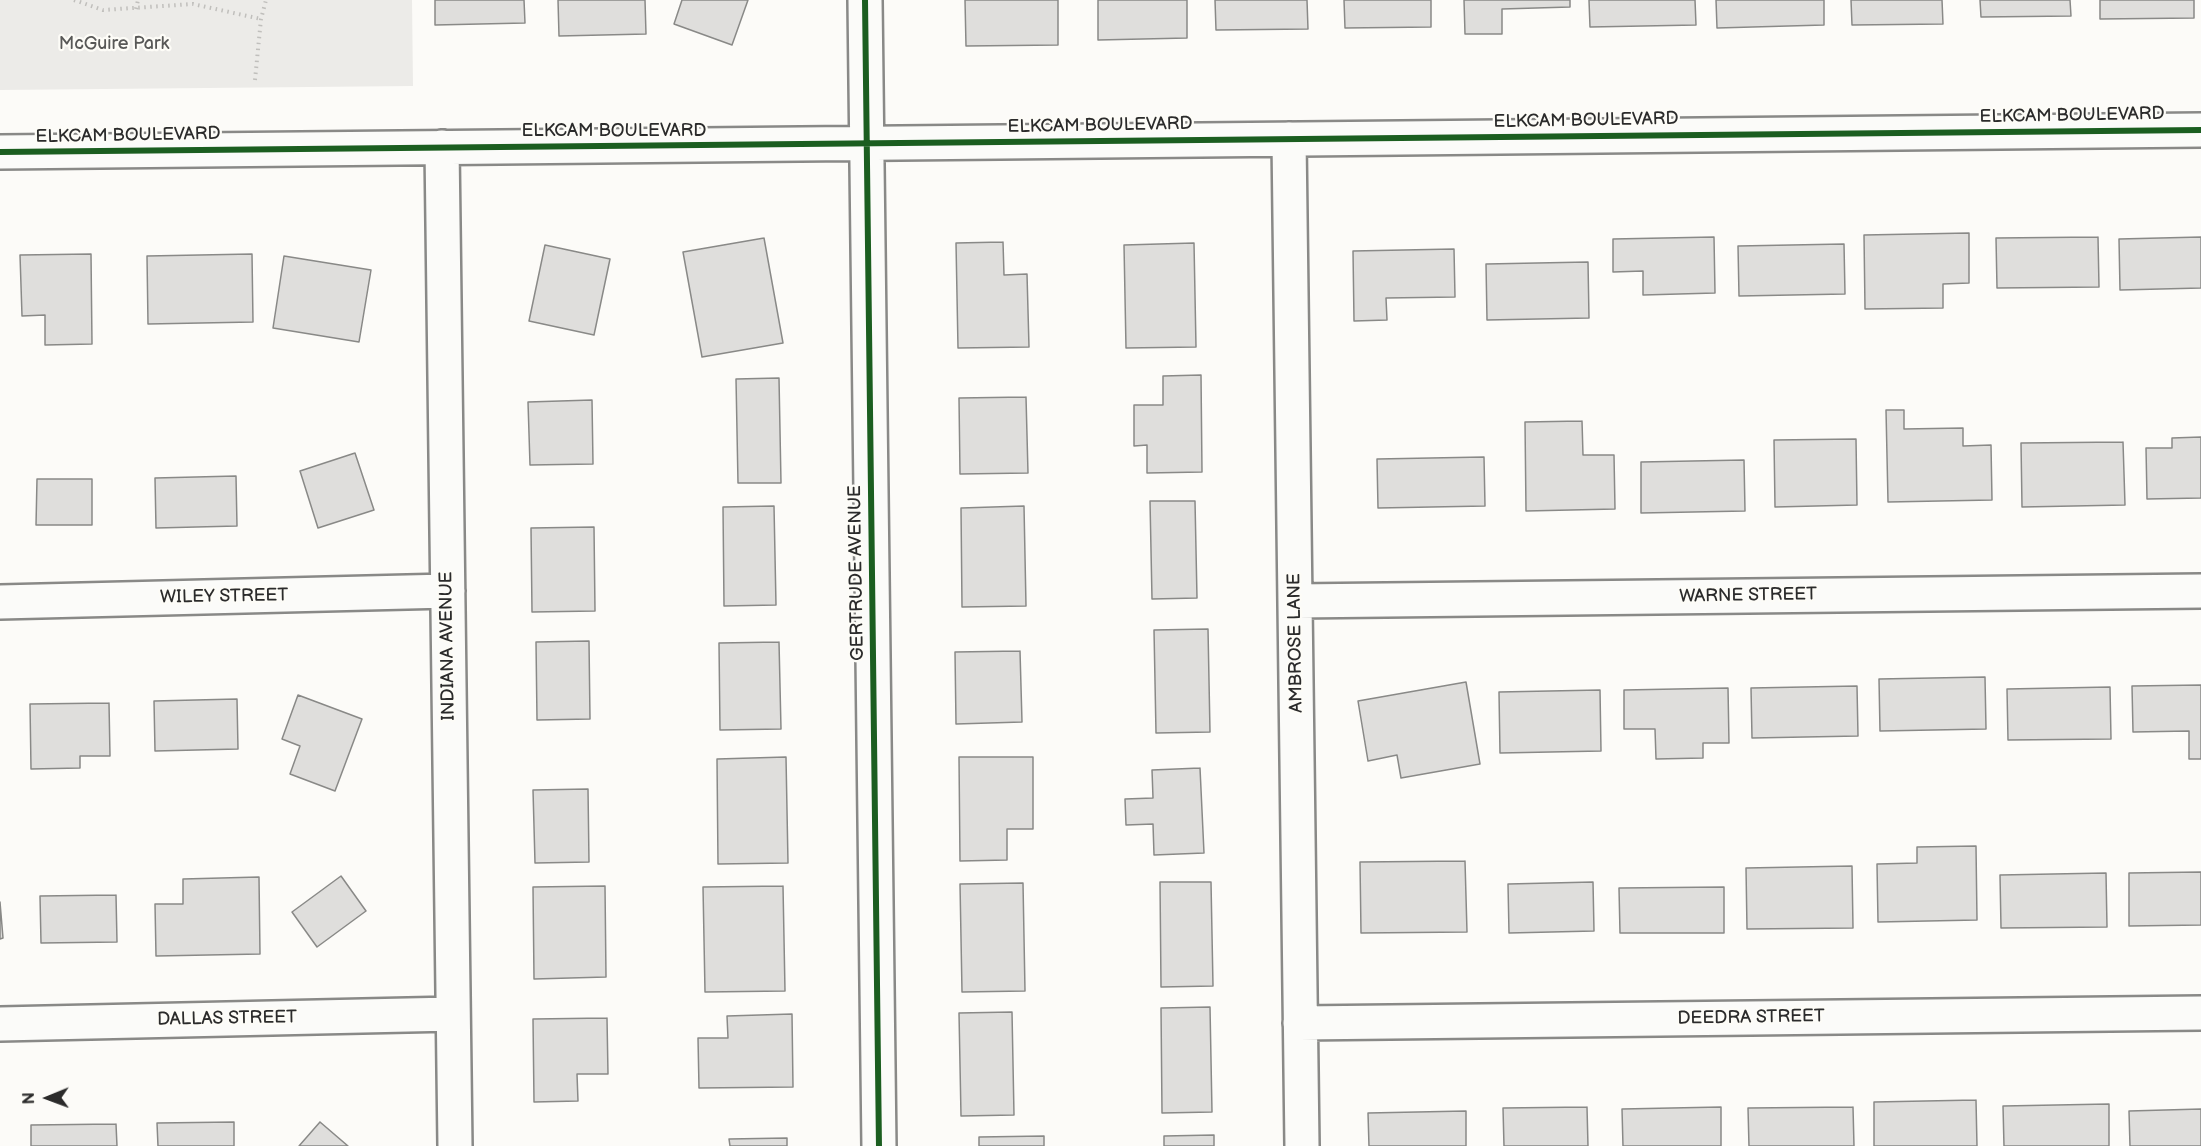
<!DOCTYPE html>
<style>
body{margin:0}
#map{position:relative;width:2201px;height:1146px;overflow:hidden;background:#fcfbf8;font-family:"Balsamiq Sans",sans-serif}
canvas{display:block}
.north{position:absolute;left:18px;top:1068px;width:60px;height:60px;-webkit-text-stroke:4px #fdfcf7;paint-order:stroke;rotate:269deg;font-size:16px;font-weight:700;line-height:24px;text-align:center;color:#2b2b2b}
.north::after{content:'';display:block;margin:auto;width:21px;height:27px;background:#2b2b2b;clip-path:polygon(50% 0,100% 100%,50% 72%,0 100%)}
</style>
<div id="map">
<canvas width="2201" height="1146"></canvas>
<div class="north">N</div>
</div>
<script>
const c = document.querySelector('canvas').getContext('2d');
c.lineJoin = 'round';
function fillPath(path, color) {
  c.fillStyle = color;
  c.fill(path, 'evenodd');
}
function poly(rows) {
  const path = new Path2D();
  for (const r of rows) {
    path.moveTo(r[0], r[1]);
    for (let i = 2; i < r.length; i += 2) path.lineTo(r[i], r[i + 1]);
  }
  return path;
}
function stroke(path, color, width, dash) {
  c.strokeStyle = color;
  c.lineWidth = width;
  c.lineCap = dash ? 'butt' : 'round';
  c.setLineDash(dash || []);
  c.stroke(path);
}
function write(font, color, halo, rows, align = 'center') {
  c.font = font + ' "Balsamiq Sans",sans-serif';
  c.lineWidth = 4.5;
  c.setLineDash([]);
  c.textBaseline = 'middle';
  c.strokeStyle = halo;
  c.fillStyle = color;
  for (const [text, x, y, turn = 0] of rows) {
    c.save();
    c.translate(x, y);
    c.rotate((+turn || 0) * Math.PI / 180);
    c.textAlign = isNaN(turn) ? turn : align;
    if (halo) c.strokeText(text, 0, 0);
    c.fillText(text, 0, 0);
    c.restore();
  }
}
fillPath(poly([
 [0,0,412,0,413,86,0,90]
]), '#ecebe8');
const building = poly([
 [435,0,524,0,525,23,435,25,435,0],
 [558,0,645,0,646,34,559,36,558,0],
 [682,0,748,0,732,45,674,24,682,0],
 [965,0,1058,0,1058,45,966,46,965,0],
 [1098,0,1187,0,1187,38,1098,40,1098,0],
 [1215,0,1307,0,1308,29,1216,30,1215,0],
 [1344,0,1431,0,1431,27,1345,28,1344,0],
 [1464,0,1570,0,1570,7,1502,9,1502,34,1465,34,1464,0],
 [1589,0,1695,0,1696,25,1590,27,1589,0],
 [1716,0,1824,0,1824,25,1717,28,1716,0],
 [1851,0,1942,0,1943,24,1852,25,1851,0],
 [1980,0,2070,0,2071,16,1981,17,1980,0],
 [2100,0,2194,0,2194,18,2100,19,2100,0],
 [1969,233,1969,283,1943,284,1943,308,1865,309,1864,235,1969,233],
 [1714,237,1715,293,1643,295,1643,271,1613,272,1613,239,1714,237],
 [2098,237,2099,287,1997,288,1996,238,2098,237],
 [2201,237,2201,288,2120,290,2119,239,2201,237],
 [764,238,783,343,702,357,683,252,764,238],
 [1003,242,1004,275,1027,274,1029,347,958,348,956,243,1003,242],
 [1194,243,1196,347,1126,348,1124,245,1194,243],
 [1844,244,1845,294,1739,296,1738,246,1844,244],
 [545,245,610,259,594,335,529,321,545,245],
 [1454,249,1455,297,1386,298,1387,320,1354,321,1353,251,1454,249],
 [91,254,92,344,45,345,45,315,22,316,20,255,91,254],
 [252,254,253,322,148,324,147,256,252,254],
 [284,256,371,270,359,342,273,328,284,256],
 [1588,262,1589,318,1487,320,1486,264,1588,262],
 [1201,375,1202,472,1147,473,1147,445,1134,446,1134,405,1163,405,1163,376,1201,375],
 [779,378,781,483,738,483,736,379,779,378],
 [1026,397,1028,473,960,474,959,398,1026,397],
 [592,400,593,464,530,465,528,402,592,400],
 [1886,410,1904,410,1904,429,1963,428,1963,446,1991,445,1992,500,1888,502,1886,410],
 [1582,421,1583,455,1614,455,1615,509,1526,511,1525,422,1582,421],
 [2201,437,2201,498,2147,499,2146,448,2172,448,2172,438,2201,437],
 [1856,439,1857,505,1775,507,1774,440,1856,439],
 [2123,442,2125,505,2022,507,2021,443,2123,442],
 [355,453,374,510,318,528,300,471,355,453],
 [1484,457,1485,506,1378,508,1377,459,1484,457],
 [1744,460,1745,511,1641,513,1641,462,1744,460],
 [236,476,237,526,156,528,155,478,236,476],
 [37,479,92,479,92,525,36,525,37,479],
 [1150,501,1195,501,1197,598,1152,599,1150,501],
 [774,506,776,605,724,606,723,507,774,506],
 [1024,506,1026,606,962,607,961,508,1024,506],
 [594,527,595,611,532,612,531,528,594,527],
 [1208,629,1210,732,1156,733,1154,630,1208,629],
 [589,641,590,719,537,720,536,642,589,641],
 [779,642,781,729,720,730,719,643,779,642],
 [1020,651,1022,722,956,724,955,652,1020,651],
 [1985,677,1986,729,1880,731,1879,679,1985,677],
 [1466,682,1480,764,1401,778,1397,755,1368,761,1358,701,1466,682],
 [2201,685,2201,759,2189,759,2189,731,2133,732,2132,686,2201,685],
 [1857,686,1858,736,1752,738,1751,688,1857,686],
 [2110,687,2111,739,2008,740,2007,689,2110,687],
 [1728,688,1729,743,1703,743,1703,758,1656,759,1655,729,1624,729,1624,690,1728,688],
 [1600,690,1601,751,1500,753,1499,692,1600,690],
 [298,695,362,719,335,791,290,774,300,746,282,739,298,695],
 [237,699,238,749,155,751,154,701,237,699],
 [109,703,110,756,80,756,80,768,31,769,30,704,109,703],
 [786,757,788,863,718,864,717,759,786,757],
 [959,757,1033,757,1033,829,1007,829,1007,860,960,861,959,757],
 [1200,768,1204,853,1154,855,1153,824,1126,825,1125,799,1153,798,1152,770,1200,768],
 [588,789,589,862,535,863,533,790,588,789],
 [1976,846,1977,920,1878,922,1877,864,1917,863,1917,847,1976,846],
 [1465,861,1467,932,1361,933,1360,862,1465,861],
 [1852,866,1853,928,1747,929,1746,868,1852,866],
 [2201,872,2201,925,2129,926,2129,873,2201,872],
 [2106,873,2107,927,2001,928,2000,875,2106,873],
 [341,876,366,911,317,947,292,912,341,876],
 [259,877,260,954,156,956,155,904,183,904,183,879,259,877],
 [1160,882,1211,882,1213,986,1161,987,1160,882],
 [1593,882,1594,931,1509,933,1508,884,1593,882],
 [1023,883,1025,991,962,992,960,884,1023,883],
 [605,886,606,977,534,979,533,887,605,886],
 [783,886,785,991,705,992,703,887,783,886],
 [1724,887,1724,933,1620,933,1619,888,1724,887],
 [116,895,117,942,41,943,40,896,116,895],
 [0,902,3,938,0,939,0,902],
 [1210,1007,1212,1112,1162,1113,1161,1008,1210,1007],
 [1012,1012,1014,1115,961,1116,959,1013,1012,1012],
 [792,1014,793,1087,699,1088,698,1038,728,1038,727,1016,792,1014],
 [607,1018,608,1074,577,1074,578,1101,534,1102,533,1019,607,1018],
 [1976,1100,1977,1146,1874,1146,1874,1102,1976,1100],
 [2109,1104,2109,1146,2004,1146,2003,1106,2109,1104],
 [1587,1107,1588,1146,1504,1146,1503,1108,1587,1107],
 [1721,1107,1721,1146,1623,1146,1622,1109,1721,1107],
 [1853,1107,1854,1146,1749,1146,1748,1108,1853,1107],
 [2201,1109,2201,1146,2130,1146,2129,1111,2201,1109],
 [1466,1111,1466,1146,1369,1146,1368,1113,1466,1111],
 [234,1122,234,1146,158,1146,157,1123,234,1122],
 [320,1122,348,1146,299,1146,320,1122],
 [116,1124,117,1146,31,1146,31,1125,116,1124],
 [1214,1135,1214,1146,1164,1146,1164,1136,1214,1135],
 [1044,1136,1044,1146,979,1146,979,1137,1044,1136],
 [787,1138,787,1146,730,1146,729,1139,787,1138]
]);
fillPath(building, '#dfdedc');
stroke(building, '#898987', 1.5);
const minor = poly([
 [865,0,879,1146],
 [1289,139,1302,1146],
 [442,147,455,1146],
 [0,152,2201,130],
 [1295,601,2201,591],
 [0,602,448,591],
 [1300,1023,2201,1013],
 [0,1024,453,1014]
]);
stroke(minor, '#898987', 38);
stroke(poly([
 [74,0,103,10,193,4,261,19],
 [136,9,138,0],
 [255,80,261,19,266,0]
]), '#c0bfbc', 4, [1.5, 4.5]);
stroke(minor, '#fbfbf9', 33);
stroke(poly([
 [865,0,879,1146],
 [0,152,2201,130]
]), '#1b5e20', 6);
write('18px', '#585857', '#fdfcf7', [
 ["McGuire Park",114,44]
]);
write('18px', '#2b2b2b', '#fdfcf7', [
 ["ELKCAM BOULEVARD",2072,116,-1],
 ["ELKCAM BOULEVARD",1586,121,-1],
 ["ELKCAM BOULEVARD",1100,126,-1],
 ["ELKCAM BOULEVARD",614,131],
 ["ELKCAM BOULEVARD",128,136,-1],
 ["GERTRUDE AVENUE",857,573,-91],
 ["WARNE STREET",1748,596,-1],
 ["WILEY STREET",224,597,-1],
 ["AMBROSE LANE",1296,643,-91],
 ["INDIANA AVENUE",448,646,-91],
 ["DEEDRA STREET",1751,1018,-1],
 ["DALLAS STREET",227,1019,-1]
]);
</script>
